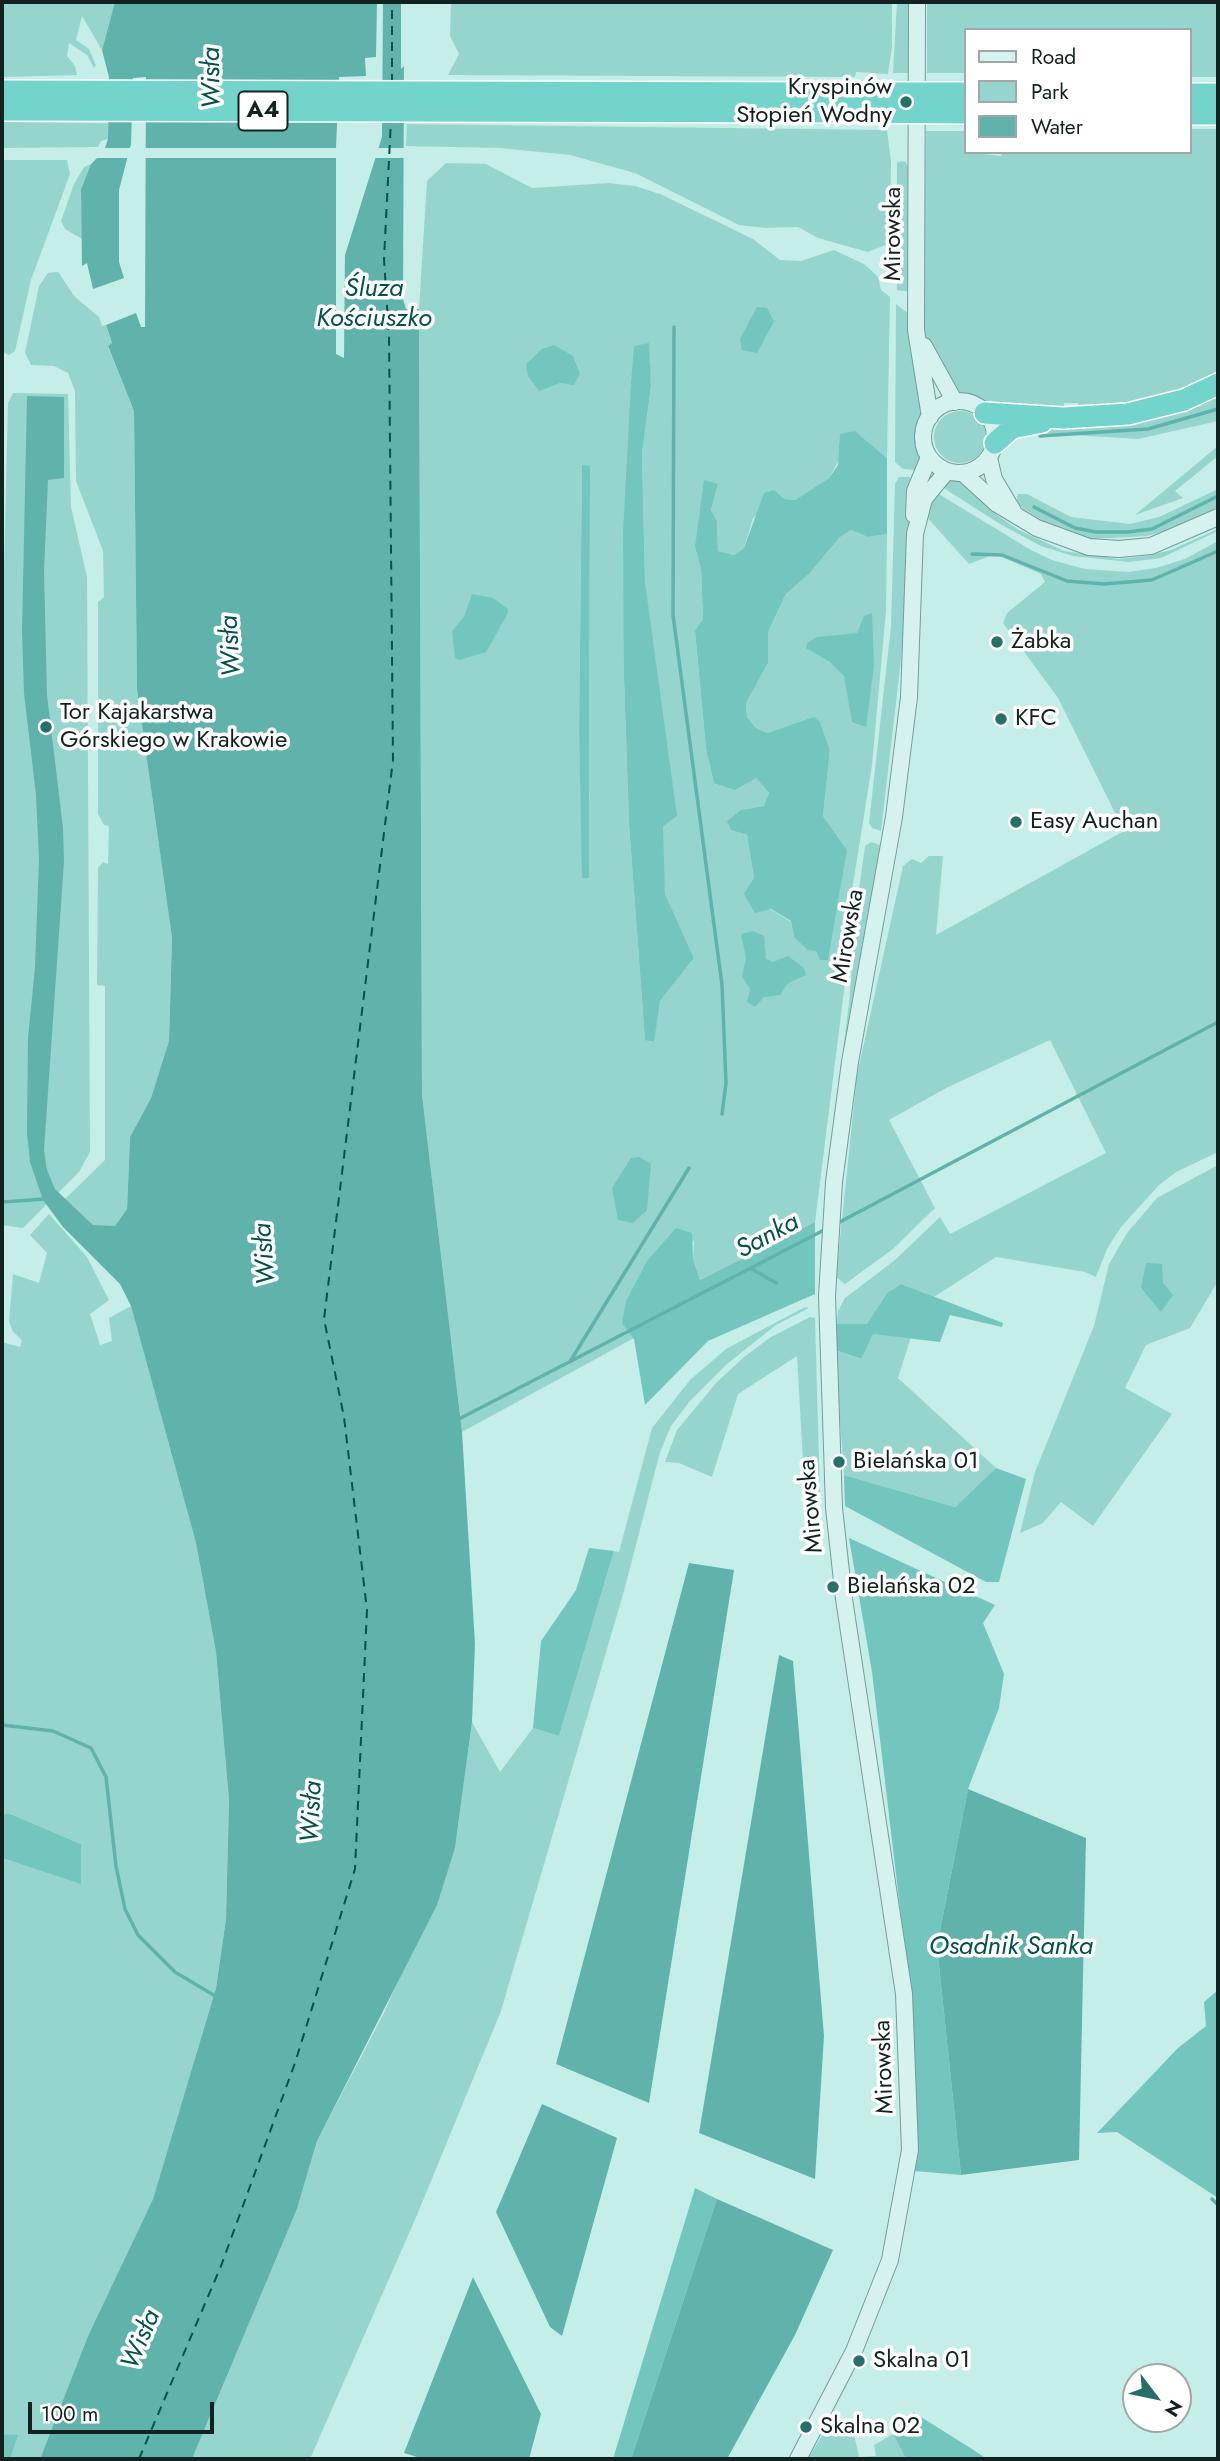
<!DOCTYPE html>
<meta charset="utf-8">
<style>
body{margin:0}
#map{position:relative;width:1220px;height:2461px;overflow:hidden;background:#c5eee9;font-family:Jost,sans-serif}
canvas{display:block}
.frame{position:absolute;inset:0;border:4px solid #122220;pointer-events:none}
.legend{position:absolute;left:964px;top:28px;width:228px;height:126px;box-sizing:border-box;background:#fff;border:2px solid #a0a7a6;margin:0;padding:9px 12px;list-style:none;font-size:21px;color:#122220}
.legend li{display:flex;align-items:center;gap:14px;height:35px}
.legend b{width:35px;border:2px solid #a0a7a6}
.north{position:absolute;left:1122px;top:2363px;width:70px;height:70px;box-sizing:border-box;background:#fff;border:2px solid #a0a7a6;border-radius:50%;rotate:122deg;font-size:19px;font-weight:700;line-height:28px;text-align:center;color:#122220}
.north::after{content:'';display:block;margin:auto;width:24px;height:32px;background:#27706a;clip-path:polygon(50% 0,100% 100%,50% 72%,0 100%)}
.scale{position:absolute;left:28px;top:2402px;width:186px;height:32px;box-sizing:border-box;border:4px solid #122220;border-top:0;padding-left:9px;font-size:21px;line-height:24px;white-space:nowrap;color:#122220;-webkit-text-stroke:5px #fff;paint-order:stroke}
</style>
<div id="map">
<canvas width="1220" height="2461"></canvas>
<div class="frame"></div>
<ul class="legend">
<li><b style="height:9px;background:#d5f2ef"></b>Road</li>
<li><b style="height:19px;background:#95d5ce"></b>Park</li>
<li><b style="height:19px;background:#5fb3ab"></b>Water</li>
</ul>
<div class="north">N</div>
<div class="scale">100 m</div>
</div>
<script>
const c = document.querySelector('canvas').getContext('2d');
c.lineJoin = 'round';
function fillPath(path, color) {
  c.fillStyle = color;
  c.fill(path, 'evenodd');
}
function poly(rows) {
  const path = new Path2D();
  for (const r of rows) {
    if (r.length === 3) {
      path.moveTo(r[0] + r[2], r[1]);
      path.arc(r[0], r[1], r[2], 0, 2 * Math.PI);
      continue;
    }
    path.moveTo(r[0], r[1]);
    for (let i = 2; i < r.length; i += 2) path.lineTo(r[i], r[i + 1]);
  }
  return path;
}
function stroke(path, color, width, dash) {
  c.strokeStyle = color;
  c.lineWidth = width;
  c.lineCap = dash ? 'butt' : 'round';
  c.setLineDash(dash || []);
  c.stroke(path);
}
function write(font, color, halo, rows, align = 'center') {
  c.font = font + ' Jost,sans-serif';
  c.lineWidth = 7;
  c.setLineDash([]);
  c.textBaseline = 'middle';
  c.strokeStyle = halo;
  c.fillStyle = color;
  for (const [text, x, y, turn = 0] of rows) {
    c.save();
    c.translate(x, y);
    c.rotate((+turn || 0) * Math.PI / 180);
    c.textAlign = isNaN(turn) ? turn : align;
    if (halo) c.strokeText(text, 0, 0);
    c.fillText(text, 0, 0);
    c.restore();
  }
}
fillPath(poly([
 [2,2,115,2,102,50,82,16,76,40,89,49,96,65,94,68,87,55,69,43,67,56,75,66,77,75,2,77],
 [451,2,892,2,892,47,888,74,856,72,855,77,448,75,459,54,450,36],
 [897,2,911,2,910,73,893,73],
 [927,2,1218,2,1218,77,1190,77,1190,30,966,30,966,73,927,73],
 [2,122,108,123,108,139,101,141,98,147,2,148],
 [407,124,887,130,891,162,890,243,868,252,818,238,798,227,766,228,739,225,635,173,570,155,500,148,406,146],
 [1190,129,1218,129,1218,374,1210,381,1172,398,1079,412,1078,403,1064,403,1063,412,992,407,974,397,958,393,926,340,923,326,926,131,966,131,966,152,1001,156,1002,152,1190,152],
 [2,160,67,160,70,174,31,280,15,351,9,355,2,352],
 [905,161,910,171,910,292,897,290,897,162],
 [446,163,486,164,532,188,609,183,635,186,660,194,753,239,780,260,801,261,834,250,864,264,878,277,881,290,890,297,887,458,855,431,829,478,795,500,784,499,753,518,744,548,734,555,718,551,717,521,711,510,718,484,695,547,701,569,703,619,695,632,706,749,714,783,756,778,769,793,765,806,741,810,731,830,747,835,754,878,770,909,791,922,794,937,847,850,823,816,830,750,820,722,769,733,756,728,747,717,746,703,768,663,768,632,786,594,809,574,839,538,851,530,868,537,887,534,886,611,872,765,851,897,845,983,815,1222,700,1280,693,1259,694,1240,622,1324,634,1338,462,1432,422,1095,419,309,427,181],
 [648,343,651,386,642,454,645,582,665,894,694,958,660,1001,653,1042,645,1039,629,824,624,678],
 [582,466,590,466,589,877,583,878,579,731],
 [91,164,81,189,82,239,65,229,61,221,74,184,84,167],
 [58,272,75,297,99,317,102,326,106,325,112,344,108,347,134,411,137,689,172,938,169,1041,151,1098,130,1137,127,1209,115,1226,102,1227,93,1225,65,1199,105,1160,105,986,97,985,98,868,103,862,108,864,109,826,104,825,98,814,98,602,104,597,103,551,76,481,75,391,68,373,54,366,31,365,25,353,39,286,48,273],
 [896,304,909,314,925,411,918,433,921,461,915,470,903,469,895,462],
 [1218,392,1218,421,1138,439,1025,432],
 [13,393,68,394,71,507,87,577,90,1152,79,1172,23,1228,2,1225,3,613,8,403],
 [960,437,26],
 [1218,446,1218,456,1175,491,1183,498,1135,515],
 [899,477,910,477,912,482,902,651,881,831,872,828,869,823,891,626,895,484],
 [949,479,962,479,974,486,997,515,1017,529,1064,551,1119,559,1146,556,1171,550,1218,529,1218,531,1161,558,1129,562,1073,556,1041,546,1000,524,939,485],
 [1218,489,1218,507,1171,530,1146,536,1092,539,1051,526,1016,504,1018,494,1027,494,1071,517,1130,524,1159,517],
 [937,493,1031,550,1052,560,1085,569,1129,572,1156,568,1185,559,1218,541,1218,1152,1176,1172,1159,1185,1121,1227,1107,1249,1096,1277,1085,1272,996,1257,934,1297,901,1284,887,1293,867,1324,837,1324,838,1311,845,1298,895,1260,940,1217,950,1234,1106,1153,1050,1040,948,1087,889,1120,935,1208,893,1249,845,1284,836,1277,857,1075,903,866,912,859,921,863,929,856,943,856,936,935,1124,831,1058,698,1003,623,1007,613,1045,582,1041,574,995,554,969,564,925,515,927,505],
 [871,842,880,845,829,1162,849,1003,858,897,865,846],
 [1218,1165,1218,1281,1190,1328,1146,1345,1125,1388,1172,1414,1093,1526,1061,1502,1043,1523,1020,1533,1035,1472,1094,1326,1109,1264,1127,1233,1157,1198],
 [49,1214,87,1257,109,1300,90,1314,100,1345,112,1341,109,1318,131,1306,196,1543,216,1652,229,1800,226,1919,216,1988,153,2199,88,2336,40,2459,10,2459,17,2436,2,2434,2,1858,81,1883,81,1844,8,1813,2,1815,2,1342,20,1347,22,1340,13,1332,9,1321,13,1274,39,1283,47,1253,30,1235],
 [805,1307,809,1308,776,1325,727,1364,690,1401,671,1426,660,1452,624,1591,501,2011,417,2215,310,2459,192,2459,297,2209,317,2141,384,2013,455,1848,472,1722,500,1772,533,1728,559,1736,614,1551,619,1552,652,1428,690,1380,726,1349],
 [810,1317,815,1318,820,1496,805,1496,797,1356,738,1394,712,1477,679,1463,665,1462,677,1430,717,1382,744,1357,771,1337],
 [873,1334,911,1337,898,1378,996,1468,955,1507,844,1475,835,1350,860,1359],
 [834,2415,852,2425,859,2457,876,2456,874,2445,893,2434,906,2459,808,2459]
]), '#95d5ce');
fillPath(poly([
 [757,307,767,308,774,321,757,353,742,350,740,339],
 [649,343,651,386,642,454,645,582,677,816,663,826,665,894,694,958,660,1001,654,1042,645,1040,629,824,624,678,623,533,631,383,634,346],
 [554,345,573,356,580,374,574,385,560,383,539,391,528,376,526,364,542,349],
 [855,431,887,458,887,534,868,537,851,530,839,538,809,574,786,594,768,632,768,663,746,703,747,717,756,728,768,733,814,717,820,722,830,750,823,816,847,850,828,960,820,960,816,951,808,950,794,937,791,921,771,909,755,913,744,894,754,878,747,835,731,830,727,821,741,810,764,806,769,793,756,778,735,790,714,783,706,749,695,631,703,619,701,569,695,547,704,480,718,484,711,510,717,521,718,551,734,555,744,548,764,493,774,490,784,499,795,500,829,478,838,465,840,434],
 [582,465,590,466,589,878,582,878,579,731],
 [472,594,493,598,508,609,508,613,486,652,459,660,455,658,452,631,464,617],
 [872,613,874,666,866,727,852,722,844,676,830,662,806,648,807,643,817,637,857,633,864,616],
 [753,931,764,936,766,959,773,962,788,956,804,968,806,975,788,983,780,995,764,997,755,1007,747,1002,750,989,742,976,746,958,741,934],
 [640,1157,651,1164,647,1210,633,1223,618,1220,612,1188,631,1158],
 [815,1222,815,1294,708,1341,645,1405,634,1339,622,1324,626,1301,647,1261,676,1228,692,1233,693,1259,700,1280],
 [1146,1263,1162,1264,1163,1283,1173,1295,1161,1312,1141,1288],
 [901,1284,1003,1323,1002,1327,950,1315,940,1342,873,1334,861,1359,835,1350,837,1324,867,1324,887,1293],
 [996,1468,1026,1479,999,1582,986,1582,845,1506,844,1475,955,1507],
 [849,1538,995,1605,983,1623,1004,1674,999,1708,968,1789,937,1946,961,2175,914,2171,916,2099,910,1992,872,1672],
 [589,1548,614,1551,559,1736,533,1728,541,1641,576,1590],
 [8,1813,81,1844,81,1884,2,1858,2,1815],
 [1218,1990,1218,2198,1117,2132,1097,2133,1178,2048,1206,2026,1204,2002],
 [695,2188,717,2199,631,2459,613,2459],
 [913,2412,972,2449,987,2459,906,2459,893,2434,915,2429],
 [2,2434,18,2435,10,2459,2,2459]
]), '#73c6be');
fillPath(poly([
 [115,2,377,2,376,57,365,58,366,76,339,77,336,148,336,354,344,358,345,255,382,137,383,2,401,2,401,69,404,66,403,299,406,309,419,309,422,1095,462,1432,475,1644,472,1722,455,1848,437,1905,317,2141,297,2209,192,2459,40,2459,88,2336,153,2199,216,1988,226,1919,229,1800,216,1652,196,1543,131,1306,120,1284,63,1227,43,1200,30,1162,27,1133,28,1038,35,967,39,859,36,795,24,693,22,631,27,396,64,397,64,478,48,480,44,571,47,695,63,828,64,861,44,1150,47,1170,55,1189,93,1225,115,1226,127,1209,130,1137,151,1098,169,1041,172,938,137,689,134,411,108,346,112,343,106,325,136,313,141,327,145,327,146,77,133,78,131,144,119,190,119,262,124,278,93,289,87,263,82,266,81,189,91,164,104,151,108,139,109,77,102,50],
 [689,1563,734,1570,649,2103,556,2064],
 [779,1655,793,1661,824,2036,815,2179,699,2133],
 [968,1789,1086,1838,1079,2160,961,2175,937,1946],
 [542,2104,617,2138,562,2336,550,2327,496,2212],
 [717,2199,833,2250,795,2335,727,2459,631,2459],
 [473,2277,541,2414,529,2459,424,2459,404,2453]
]), '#5fb3ab');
fillPath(poly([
 [101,148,134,148,131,158,93,158],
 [144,148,339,148,339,158,144,158],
 [375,148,405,148,405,158,372,158]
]), '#c5eee9');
stroke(poly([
 [674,327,673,615,722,985,726,1083,722,1114],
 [1040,436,1148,429,1218,409],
 [1034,507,1075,528,1096,532,1128,532,1152,529,1218,496],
 [972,554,1002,555,1067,581,1104,584,1152,580,1218,551],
 [2,1202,45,1199],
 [836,1224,1218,1022],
 [752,1269,776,1283],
 [571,1360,689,1168],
 [457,1420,826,1229],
 [2,1725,53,1731,91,1748,106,1777,116,1866,125,1909,138,1935,175,1972,217,1997],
 [1212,2199,1218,2205]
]), '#5fb3ab', 3.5);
stroke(poly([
 [392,83,392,2],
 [139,2459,221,2266,295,2063,355,1869,367,1610,344,1417,324,1319,393,760,389,336,384,259,391,120]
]), '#04524d', 2, [9, 7]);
const secondary = poly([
 [917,2,916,330,930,417],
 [924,346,955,402],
 [959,437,36],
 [989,458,994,479,1013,511],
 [963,473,997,504,1037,528,1089,547,1119,549,1151,546,1218,517],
 [914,515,915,491,929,457],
 [798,2459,854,2351,890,2260,910,2150,904,1994,844,1599,834,1508,827,1296,834,1182,850,1062,894,817,909,697,915,534,924,499,947,471]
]);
const highway = poly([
 [2,91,844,93],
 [1190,94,1218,94],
 [2,110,846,112],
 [1190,114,1218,114],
 [985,413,1063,418,1128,414,1184,400,1218,384],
 [995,443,1012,428,1042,422]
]);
stroke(secondary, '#769c98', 18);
stroke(highway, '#fff', 24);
stroke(secondary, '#d5f2ef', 16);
stroke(highway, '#72d4cb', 21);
const highwayBridge = poly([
 [844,93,966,93],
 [846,112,966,113]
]);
stroke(highwayBridge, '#fff', 24, []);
stroke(highwayBridge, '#72d4cb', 21);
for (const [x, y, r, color] of [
 [906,102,7,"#27706a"],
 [997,642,7,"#27706a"],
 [1001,719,7,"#27706a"],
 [46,727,7,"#27706a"],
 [1016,822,7,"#27706a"],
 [839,1462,7,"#27706a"],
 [833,1587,7,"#27706a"],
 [859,2361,7,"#27706a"],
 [806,2427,7,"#27706a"]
]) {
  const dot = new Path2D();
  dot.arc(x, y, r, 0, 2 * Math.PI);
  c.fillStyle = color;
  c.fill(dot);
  stroke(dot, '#fff', 2.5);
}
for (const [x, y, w] of [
 [263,111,49]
]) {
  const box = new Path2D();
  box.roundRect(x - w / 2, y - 19.5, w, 39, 5);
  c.fillStyle = '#fff';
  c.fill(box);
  stroke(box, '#122220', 2);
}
write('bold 23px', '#122220', null, [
 ["A4",263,111]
]);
write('24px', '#122220', '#fff', [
 ["Kryspinów",892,88,"right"],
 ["Stopień Wodny",892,116,"right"],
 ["Żabka",1011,642],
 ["Tor Kajakarstwa",60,713],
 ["Górskiego w Krakowie",60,741],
 ["KFC",1015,719],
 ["Easy Auchan",1030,822],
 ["Bielańska 01",853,1462],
 ["Bielańska 02",847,1587],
 ["Skalna 01",873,2361],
 ["Skalna 02",820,2427]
], 'left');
write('24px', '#122220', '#fff', [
 ["Mirowska",894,234,-90],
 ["Mirowska",849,936,-80],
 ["Mirowska",812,1506,-95],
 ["Mirowska",885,2067,-92]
]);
write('italic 26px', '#04524d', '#fff', [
 ["Wisła",213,78,-91],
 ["Śluza",374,290],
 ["Kościuszko",374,320],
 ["Wisła",232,646,-93],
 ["Sanka",768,1237,-28],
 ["Wisła",266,1254,-94],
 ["Wisła",313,1812,-87],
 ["Osadnik Sanka",1011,1948],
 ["Wisła",142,2340,-67]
]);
</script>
